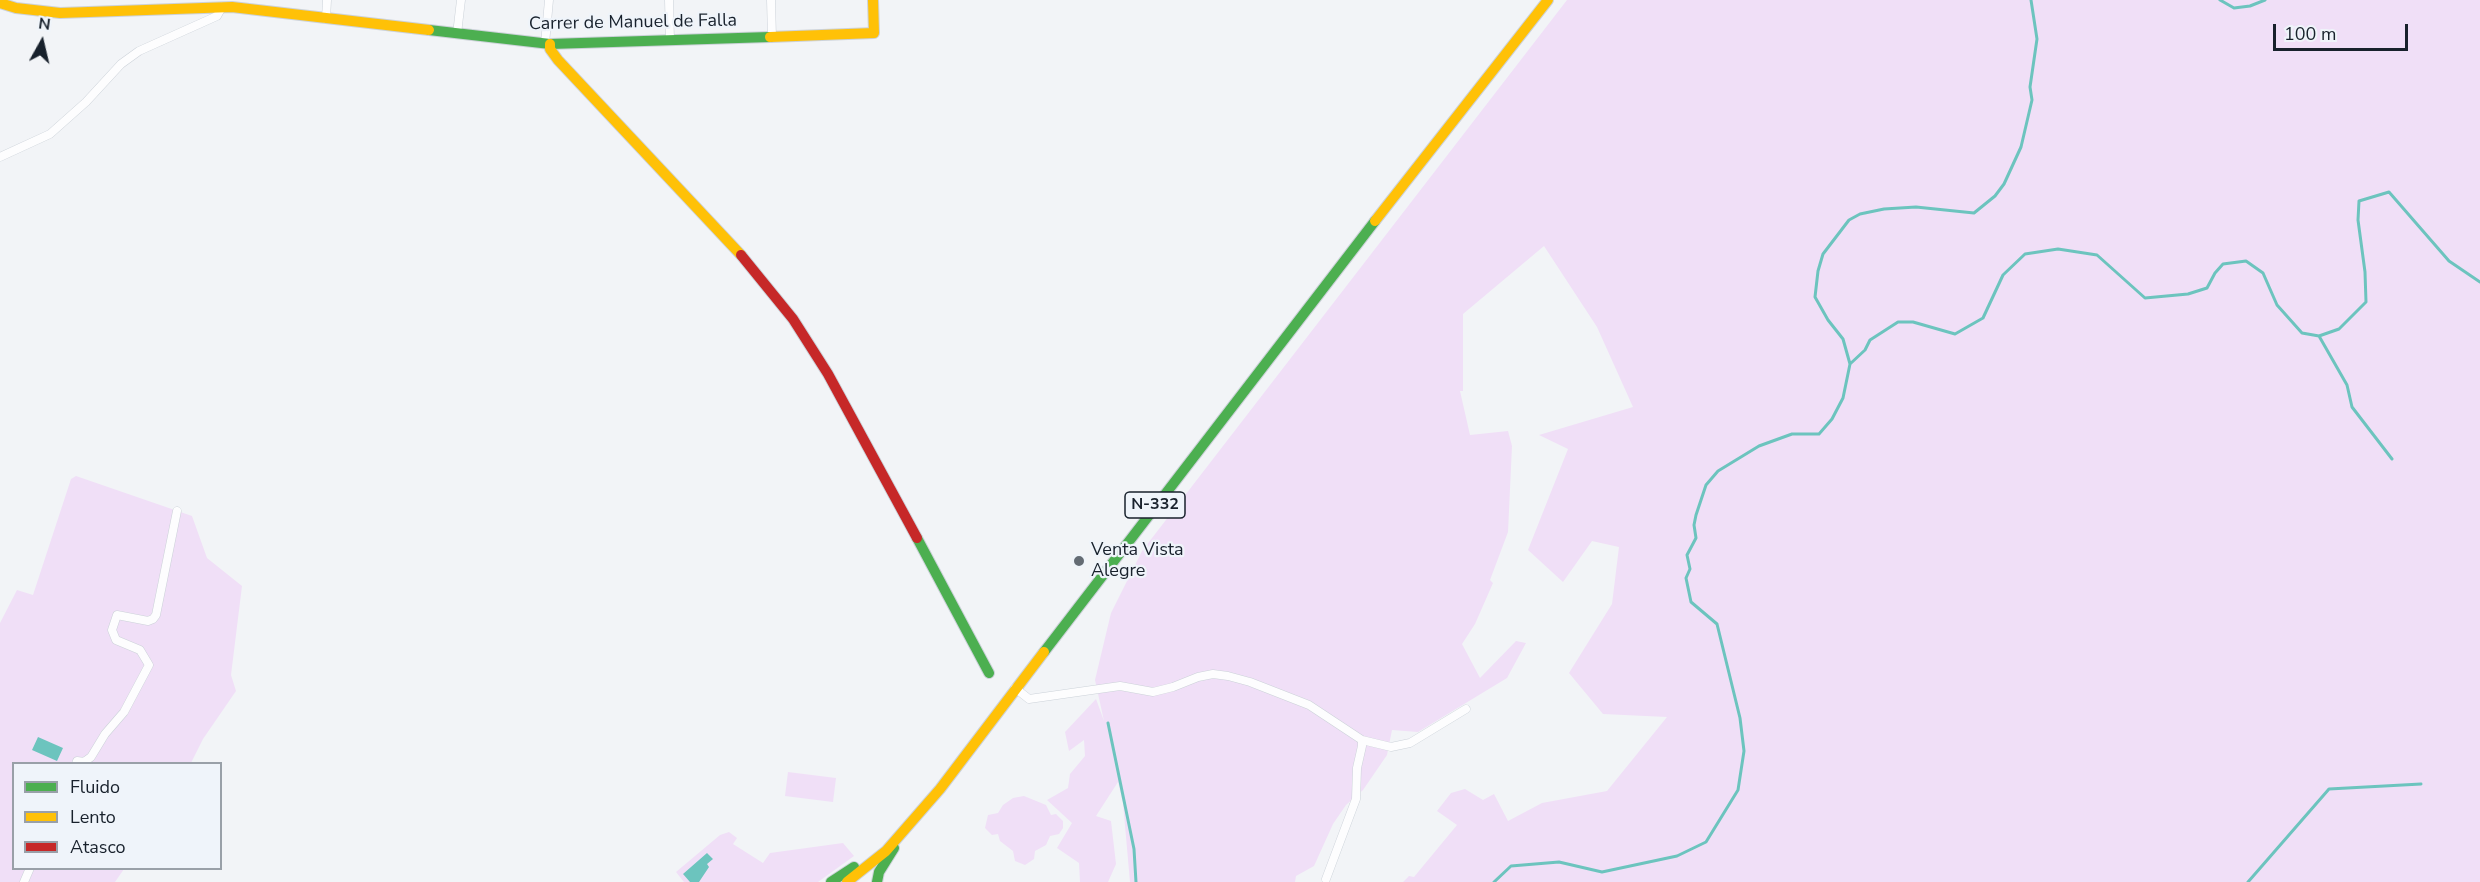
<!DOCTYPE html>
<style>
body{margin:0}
#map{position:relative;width:2480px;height:882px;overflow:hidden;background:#f2f4f7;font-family:"Nunito Sans",sans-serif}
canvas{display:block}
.legend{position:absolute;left:12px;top:762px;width:210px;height:108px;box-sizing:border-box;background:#eff4fa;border:2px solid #99a0a8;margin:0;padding:8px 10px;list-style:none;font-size:18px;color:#18212c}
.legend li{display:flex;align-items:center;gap:12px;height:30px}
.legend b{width:30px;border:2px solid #99a0a8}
.north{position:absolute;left:12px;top:12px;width:60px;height:60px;-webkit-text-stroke:4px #eff4fa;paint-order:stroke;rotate:8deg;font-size:16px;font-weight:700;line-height:24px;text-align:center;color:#18212c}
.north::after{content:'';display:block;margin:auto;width:21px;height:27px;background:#18212c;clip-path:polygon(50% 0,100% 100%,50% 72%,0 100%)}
.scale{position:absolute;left:2273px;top:24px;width:135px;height:27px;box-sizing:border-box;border:3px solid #18212c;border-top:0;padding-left:8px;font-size:18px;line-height:21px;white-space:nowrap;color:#18212c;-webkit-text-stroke:4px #eff4fa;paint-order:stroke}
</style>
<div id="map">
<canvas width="2480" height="882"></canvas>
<ul class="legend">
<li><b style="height:8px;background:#4caf50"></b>Fluido</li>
<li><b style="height:8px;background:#ffc107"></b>Lento</li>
<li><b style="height:8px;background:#c62828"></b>Atasco</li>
</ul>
<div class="north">N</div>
<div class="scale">100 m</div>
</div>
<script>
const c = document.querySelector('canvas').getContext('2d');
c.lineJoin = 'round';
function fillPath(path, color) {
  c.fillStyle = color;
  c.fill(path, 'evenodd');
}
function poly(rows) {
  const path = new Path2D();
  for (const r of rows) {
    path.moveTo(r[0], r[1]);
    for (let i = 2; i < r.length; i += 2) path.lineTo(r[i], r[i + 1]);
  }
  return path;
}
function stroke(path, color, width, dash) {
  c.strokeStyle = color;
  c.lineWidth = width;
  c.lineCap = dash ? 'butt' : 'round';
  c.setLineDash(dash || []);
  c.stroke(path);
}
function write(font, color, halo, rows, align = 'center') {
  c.font = font + ' "Nunito Sans",sans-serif';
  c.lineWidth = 4.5;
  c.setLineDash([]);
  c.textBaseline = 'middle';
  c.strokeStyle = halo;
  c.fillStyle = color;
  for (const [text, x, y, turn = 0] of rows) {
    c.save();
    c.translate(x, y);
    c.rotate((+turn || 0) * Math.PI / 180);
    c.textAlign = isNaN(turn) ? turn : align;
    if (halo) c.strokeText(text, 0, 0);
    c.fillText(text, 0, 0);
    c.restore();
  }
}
fillPath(poly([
 [1567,0,2480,0,2480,882,1403,882,1409,876,1414,877,1457,825,1437,811,1451,793,1465,789,1483,800,1494,794,1508,821,1542,803,1607,791,1667,717,1603,714,1569,673,1612,604,1619,547,1592,541,1563,582,1528,550,1568,449,1539,435,1633,407,1597,327,1544,246,1463,314,1463,391,1460,391,1470,435,1508,431,1512,446,1508,532,1490,580,1493,583,1475,624,1462,644,1480,678,1516,641,1526,643,1507,678,1418,732,1392,730,1387,755,1363,790,1346,805,1333,824,1314,866,1296,876,1295,882,1130,882,1123,803,1118,782,1096,816,1111,821,1116,864,1108,882,1080,882,1079,863,1057,848,1072,823,1047,800,1068,788,1070,774,1085,756,1084,740,1069,751,1065,732,1096,699,1104,721,1095,680,1111,613,1142,551],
 [76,476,192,516,207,558,242,586,231,675,236,691,203,739,191,763,14,764,14,868,124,869,115,882,0,882,0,623,17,590,33,595,71,479],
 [788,772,836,778,833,802,785,796],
 [1024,796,1046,805,1051,815,1056,814,1063,821,1063,828,1059,834,1050,836,1046,845,1035,851,1034,859,1025,865,1015,861,1013,851,1000,841,998,834,992,835,985,828,988,815,998,813,1003,805,1013,798],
 [729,832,737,838,733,844,763,863,770,853,843,843,854,856,818,882,684,882,676,872,720,835]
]), '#f0dff7');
fillPath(poly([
 [38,737,63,748,57,761,32,750],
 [707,853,713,859,707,864,709,867,699,882,690,882,683,874]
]), '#6cc4be');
stroke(poly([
 [2220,0,2234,8,2250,6,2265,0],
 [2319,336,2347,385,2352,407,2392,459],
 [1850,364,1865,350,1870,340,1898,322,1913,322,1955,334,1983,318,2003,275,2025,254,2058,249,2097,255,2145,298,2188,294,2207,288,2215,273,2223,264,2246,261,2263,273,2277,305,2302,333,2319,336,2339,329,2366,302,2365,272,2358,220,2359,201,2389,192,2449,261,2480,282],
 [1108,723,1134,849,1136,882],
 [1494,882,1511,866,1559,862,1602,872,1677,856,1706,842,1738,790,1744,751,1740,718,1717,624,1691,602,1686,578,1690,569,1687,555,1696,538,1694,525,1696,515,1706,485,1718,471,1759,446,1792,434,1819,434,1832,419,1843,398,1850,364,1843,339,1828,320,1815,297,1818,271,1823,254,1849,220,1860,214,1884,209,1916,207,1974,213,1995,196,2004,184,2021,147,2032,100,2030,87,2037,39,2031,0],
 [2248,882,2329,789,2421,784]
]), '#6cc4be', 3);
const street = poly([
 [669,0,670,40],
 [771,0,772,37],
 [326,19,327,0],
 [457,34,461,0],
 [545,44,549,0],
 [0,157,50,134,86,102,121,64,139,51,217,16,222,7],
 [1015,688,1029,699,1120,686,1153,692,1173,687,1198,677,1213,674,1228,676,1250,682,1309,705,1362,740,1391,747,1410,743,1466,709],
 [76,764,77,761,84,762,91,757,105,734,124,712,149,665,140,650,116,640,112,630,117,615,148,621,153,619,156,615,177,511],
 [1326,879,1356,799,1357,768,1362,746,1362,740],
 [24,882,30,868]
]);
const fast = poly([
 [429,30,550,44,770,37],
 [917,538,989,673],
 [1044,652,1375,221],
 [831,882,854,867],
 [877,882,879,872,894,848]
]);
const slow = poly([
 [0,3,16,8,60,13,232,7,429,30],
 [770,37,874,33,873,0],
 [550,44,550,49,558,60,741,255],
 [1375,221,1548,0],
 [847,882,886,851,940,789,1044,652]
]);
const jam = poly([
 [741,255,793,319,828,374,917,538]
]);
stroke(street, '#ccd2d9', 9);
stroke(fast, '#ccd2d9', 12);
stroke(slow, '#ccd2d9', 12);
stroke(jam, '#ccd2d9', 12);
stroke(street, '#fdfdfe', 8);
stroke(fast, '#4caf50', 10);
stroke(slow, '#ffc107', 10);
stroke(jam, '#c62828', 10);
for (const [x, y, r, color] of [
 [1079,561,6,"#646b73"]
]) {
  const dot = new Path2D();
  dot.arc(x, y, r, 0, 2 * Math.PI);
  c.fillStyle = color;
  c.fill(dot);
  stroke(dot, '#eff4fa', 2);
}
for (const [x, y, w] of [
 [1155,505,60]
]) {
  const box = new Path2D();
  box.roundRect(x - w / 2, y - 13, w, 26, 4.5);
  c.fillStyle = '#eff4fa';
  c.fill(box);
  stroke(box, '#18212c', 1.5);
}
write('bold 16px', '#18212c', null, [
 ["N-332",1155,505]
]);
write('18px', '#18212c', '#eff4fa', [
 ["Carrer de Manuel de Falla",633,23,-1]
]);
write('18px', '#18212c', '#eff4fa', [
 ["Venta Vista",1091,551],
 ["Alegre",1091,572]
], 'left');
</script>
